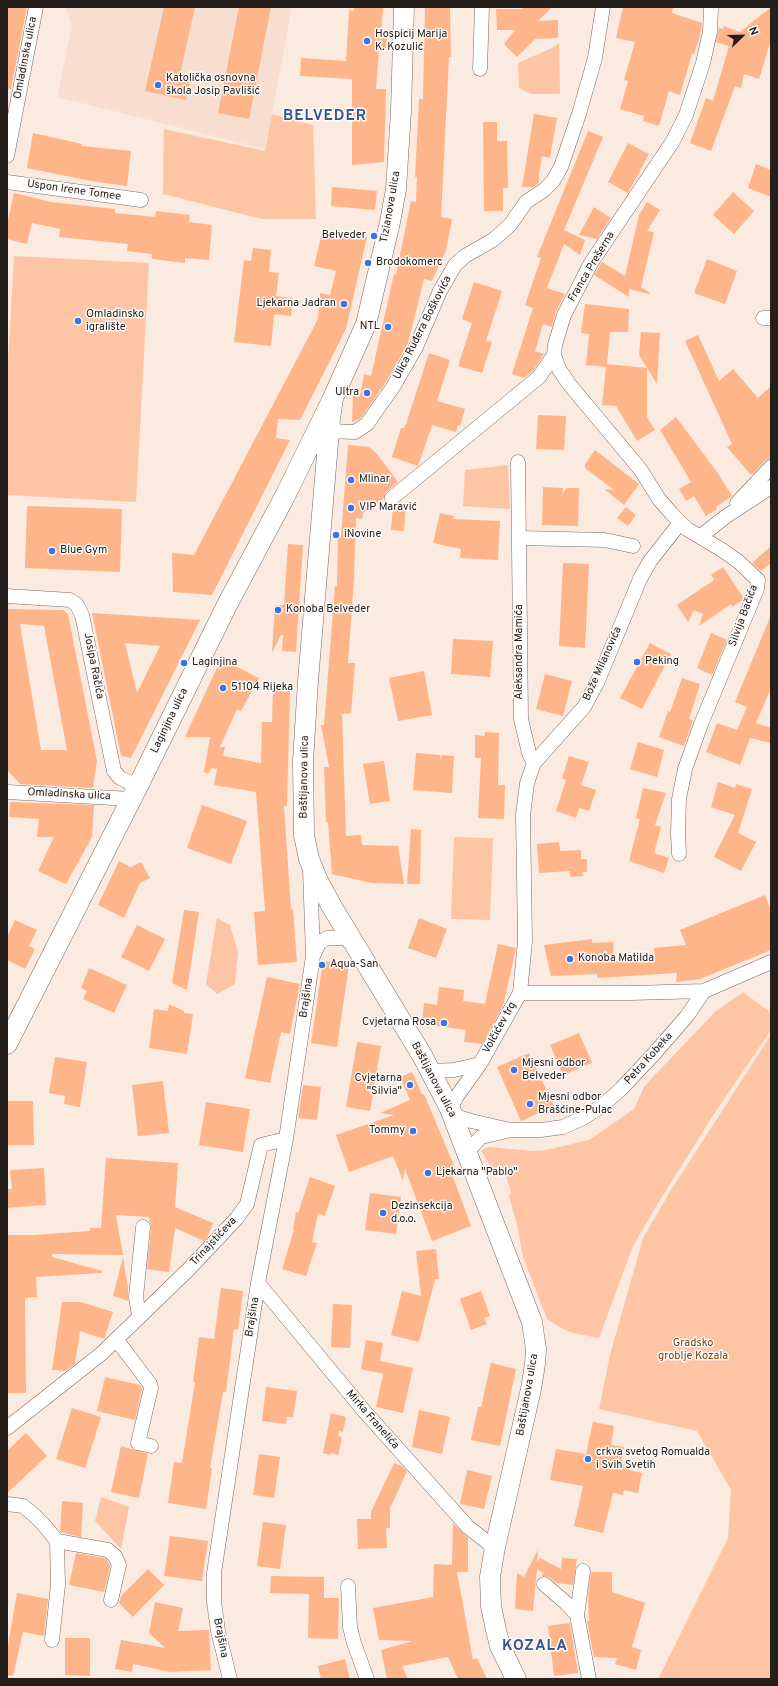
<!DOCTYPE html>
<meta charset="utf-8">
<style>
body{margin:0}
#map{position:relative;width:778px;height:1686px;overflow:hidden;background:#fbeae0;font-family:Overpass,sans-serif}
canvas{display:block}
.frame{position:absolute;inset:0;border:8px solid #26201d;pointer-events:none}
.north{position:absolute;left:722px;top:16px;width:40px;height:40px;-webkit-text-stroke:3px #fefbf9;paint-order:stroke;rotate:67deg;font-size:11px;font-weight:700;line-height:16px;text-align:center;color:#26201d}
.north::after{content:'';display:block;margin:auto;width:14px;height:18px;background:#26201d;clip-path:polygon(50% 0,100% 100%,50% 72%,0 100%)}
</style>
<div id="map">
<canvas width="778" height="1686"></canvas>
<div class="frame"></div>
<div class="north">N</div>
</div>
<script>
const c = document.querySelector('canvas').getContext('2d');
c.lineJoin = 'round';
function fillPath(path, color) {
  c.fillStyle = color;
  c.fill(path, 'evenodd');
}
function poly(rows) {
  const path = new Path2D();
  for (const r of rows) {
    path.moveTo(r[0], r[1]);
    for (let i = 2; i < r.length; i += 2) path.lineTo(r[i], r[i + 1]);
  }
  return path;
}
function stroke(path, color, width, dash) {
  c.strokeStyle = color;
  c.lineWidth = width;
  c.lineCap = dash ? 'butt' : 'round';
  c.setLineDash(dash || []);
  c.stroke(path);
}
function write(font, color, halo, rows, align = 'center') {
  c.font = font + ' Overpass,sans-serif';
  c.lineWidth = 3;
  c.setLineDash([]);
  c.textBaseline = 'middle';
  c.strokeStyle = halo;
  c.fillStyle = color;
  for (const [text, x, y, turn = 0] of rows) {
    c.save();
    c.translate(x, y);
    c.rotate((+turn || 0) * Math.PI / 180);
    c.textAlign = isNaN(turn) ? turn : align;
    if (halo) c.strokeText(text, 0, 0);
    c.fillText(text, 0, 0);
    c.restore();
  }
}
fillPath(poly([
 [66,7,292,7,265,149,57,97,72,26]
]), '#f7ded0');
fillPath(poly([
 [559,43,560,94,531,94,519,88,518,63,552,48],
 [272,114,313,125,316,219,262,219,163,194,164,129,265,151],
 [14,256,149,263,136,502,7,495,7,379],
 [508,465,510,509,463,506,465,470],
 [454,837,493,838,490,920,451,919],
 [217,918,230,925,238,952,235,984,217,994,206,984],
 [743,992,771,1013,771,1030,714,1114,655,1208,633,1246,599,1338,573,1333,563,1329,547,1319,533,1283,523,1257,517,1225,509,1196,511,1192,505,1173,495,1175,481,1150,489,1147,532,1151,546,1150,589,1140,634,1109,644,1087,653,1077,715,1012],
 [771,1035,771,1679,658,1679,728,1538,731,1490,697,1431,599,1409,610,1355,643,1238,671,1190],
 [101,1497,129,1507,121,1549,95,1521]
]), '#fec5a4');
fillPath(poly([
 [7,7,27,7,11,89,7,89],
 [164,7,195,7,180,74,191,76,186,100,145,91],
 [239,7,271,7,249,119,218,113],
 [354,7,383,7,381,34,387,34,386,49,379,49,376,89,386,89,384,162,352,165,352,79,300,76,301,58,346,61,349,10,354,11],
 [425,7,450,7,451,57,449,57,441,217,452,219,446,250,432,281,424,279,408,343,386,382,361,418,352,422,353,394,360,396,364,374,371,376,394,274,396,275,411,201,416,202,417,177,415,177,419,99,423,99],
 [524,7,552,7,538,21,558,20,558,38,535,39,517,57,504,44,515,30,497,30,496,9,522,9],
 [623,7,673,7,672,13,702,23,700,36,694,54,692,54,680,95,669,91,659,126,643,121,644,116,620,109,628,81,624,80,635,42,616,38],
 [771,7,771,40,759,79,744,74,741,88,735,86,711,151,690,143,706,98,713,101,729,46,716,42,719,28,723,29,724,26,740,32],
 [534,114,557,118,550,158,542,156,539,174,539,183,533,187,522,187],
 [483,122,497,122,497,141,507,141,508,188,503,188,503,211,484,211],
 [588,131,603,137,564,230,585,240,580,255,564,244,547,288,565,294,556,311,552,327,543,324,535,351,544,354,533,371,524,378,512,374,533,308,525,305,541,258,537,257],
 [33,133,82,144,82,146,131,151,127,186,91,181,27,168],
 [628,143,649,154,628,193,608,182],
 [756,164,771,170,771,197,748,188],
 [332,187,377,191,375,210,331,206],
 [733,192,754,211,734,234,713,215],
 [14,193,51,202,115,209,115,213,155,217,156,211,190,215,189,222,212,225,209,260,185,258,185,263,152,259,152,254,127,251,128,244,59,237,60,229,32,223,27,244,7,239,7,224],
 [647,202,660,210,647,231,654,232,641,287,650,293,649,294,629,289,629,297,594,275,602,262,625,276,639,215],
 [594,207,611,218,597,239,579,235],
 [345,232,367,237,346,329,300,420,278,419,276,438,290,440,212,595,173,592,172,553,194,555,318,319,320,293,330,295,336,271,314,266,322,233,343,238],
 [253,248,271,250,269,272,279,273,276,296,293,298,291,316,274,314,271,346,234,342,244,260,251,261],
 [707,259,737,271,725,304,694,293],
 [474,282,502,291,486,341,492,342,482,373,458,366,472,323,462,319],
 [585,304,629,309,628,332,610,332,607,364,647,368,647,417,655,430,637,441,616,406,602,405,606,367,586,365,589,334,581,333],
 [641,332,660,333,657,384,639,355],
 [698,335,719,381,733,369,758,398,771,386,771,459,765,461,753,474,750,474,727,447,732,444,685,341],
 [429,353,450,360,437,401,465,409,460,426,458,425,456,432,432,425,418,466,392,457,401,428,404,428,406,424],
 [538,415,566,416,564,450,536,449],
 [676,417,717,472,732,496,716,507,717,509,706,516,694,496,686,501,679,489,691,482,660,430],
 [348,445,369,447,378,455,398,482,386,492,384,498,363,513,362,519,356,518,354,579,348,663,355,663,351,713,342,714,346,836,361,835,362,845,398,846,404,884,372,883,332,874,328,822,326,822,324,767,329,767,321,725,324,725,335,586,337,586,338,536,341,536],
 [595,450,639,484,624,505,604,489,614,490,585,468,585,464],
 [543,487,563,488,562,494,567,488,579,488,578,526,542,525],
 [399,504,406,504,404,531,391,530,393,506],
 [27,506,122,509,120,572,25,568],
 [626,507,636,515,628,526,617,518],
 [440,513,454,516,453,519,500,521,498,560,460,558,461,549,433,543],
 [288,544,303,545,296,652,282,651,283,635,281,635,272,653,275,605,284,605],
 [771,546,771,563,761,571,752,563],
 [563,563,589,564,585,648,559,646],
 [723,567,744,599,732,607,731,604,699,626,703,614,694,610,688,622,677,605,714,580,711,575],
 [7,609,63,610,68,614,97,761,93,788,20,784,8,771],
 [20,624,44,626,67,750,41,750],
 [92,613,200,620,131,758,121,756],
 [125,643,160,646,137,693],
 [771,615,771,688,756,723,771,728,771,743,750,738,740,765,706,752,717,723,737,730,747,707,735,702],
 [711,633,727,640,712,675,697,668],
 [453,639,493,641,490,677,451,674],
 [650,643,671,654,642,709,620,698],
 [221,659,259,678,241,711,237,709,220,747,225,747,223,756,261,763,262,722,272,722,273,690,290,690,287,806,284,806,291,910,293,909,297,962,258,965,254,912,265,911,256,792,214,785,217,769,211,768,208,774,204,772,210,737,185,737],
 [424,671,432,715,398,721,389,678],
 [545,674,572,681,563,716,536,709],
 [682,678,700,684,689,719,693,720,684,746,659,737,668,711,670,712],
 [485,732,499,733,498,785,505,785,504,819,478,818,481,758,475,758,475,735,485,736],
 [638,742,664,750,657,777,630,769],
 [416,753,440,755,441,760,442,755,454,756,452,793,413,790],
 [569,756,589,762,581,785,596,790,589,811,579,808,576,818,556,811,566,780,562,778],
 [384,761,390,801,370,804,363,764],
 [718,782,735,788,736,784,752,789,738,833,756,842,741,871,714,857,735,815,711,807],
 [643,788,666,793,655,825,661,827,654,853,669,858,664,873,629,861,640,819,636,818],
 [10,802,94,805,92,837,66,884,38,871,54,837,37,837,39,819,9,817],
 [202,805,247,821,231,864,187,848],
 [411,829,421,830,420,884,407,884],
 [559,842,560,851,581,850,581,859,587,859,587,872,582,872,583,876,570,877,570,871,539,873,537,844],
 [119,861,131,867,141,862,150,878,140,883,124,918,98,905],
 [765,895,771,911,771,950,700,979,676,982,677,973,597,978,597,974,551,976,544,945,592,939,592,943,613,942,614,961,655,959,654,948,686,945,680,930],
 [184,910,199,912,187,990,172,983],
 [419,918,447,929,436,958,408,948],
 [15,920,37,930,29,946,35,949,25,969,7,960,7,937],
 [137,925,165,939,149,971,121,957],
 [498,944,516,948,503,1006,482,1044,464,1042,466,1030,422,1024,424,1003,437,1005,439,987,464,990,463,1001,485,1004],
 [323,961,349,965,337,1047,311,1043],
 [89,968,127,985,114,1013,83,999,87,991,81,988],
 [267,977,300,984,290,1034,281,1032,270,1083,245,1078],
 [169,1004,184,1011,184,1013,193,1014,187,1054,149,1048,154,1009,168,1011],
 [579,1033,592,1063,563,1075,550,1045],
 [357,1042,381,1046,370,1111,346,1107],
 [529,1053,554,1106,521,1121,497,1067],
 [55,1057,87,1062,80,1107,64,1104,65,1096,49,1093],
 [412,1072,422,1094,424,1094,458,1175,453,1177,471,1226,432,1241,405,1169,403,1181,393,1156,349,1172,336,1135,394,1115,380,1113,410,1100,400,1077],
 [163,1081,169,1133,138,1136,132,1085],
 [303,1085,321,1087,317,1120,298,1118],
 [7,1101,33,1101,34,1145,7,1145],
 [206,1102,250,1109,243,1152,199,1145],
 [106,1158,178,1163,175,1207,213,1223,207,1238,204,1241,175,1228,169,1272,147,1269,151,1228,149,1217,116,1215,123,1255,52,1254,52,1257,102,1271,102,1273,36,1277,37,1297,25,1298,26,1393,7,1393,7,1235,33,1235,90,1231,90,1228,101,1228],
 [44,1168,46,1205,7,1208,7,1189,12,1189,10,1170],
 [310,1177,335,1186,325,1216,318,1213,312,1242,317,1243,306,1276,282,1269,294,1230,293,1229,296,1212,298,1213],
 [370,1193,401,1197,396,1234,365,1230],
 [436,1249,439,1279,435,1279,419,1342,391,1335,402,1291,421,1296,416,1251],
 [123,1257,128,1287,128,1301,113,1296],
 [221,1288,243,1291,238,1330,234,1329,226,1392,223,1392,210,1468,212,1468,206,1509,168,1503,174,1462,182,1463,195,1382,193,1382,199,1337,214,1339],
 [481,1291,490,1316,484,1318,487,1324,471,1330,460,1299],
 [62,1302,81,1302,113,1312,104,1339,80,1331,75,1364,65,1371,52,1370],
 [333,1304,352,1305,350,1348,331,1347],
 [366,1340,383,1343,380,1361,413,1368,403,1413,376,1407,383,1374,361,1369],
 [491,1363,516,1369,500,1446,471,1440,478,1407,481,1407],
 [105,1377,140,1385,142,1388,135,1420,97,1411],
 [266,1387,297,1391,293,1417,287,1417,286,1424,262,1421],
 [72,1408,101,1417,85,1468,56,1459],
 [419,1410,450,1417,442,1454,412,1447],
 [331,1413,346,1417,343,1432,339,1431,338,1435,342,1438,338,1455,331,1453,331,1455,323,1453],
 [593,1422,614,1426,611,1445,624,1447,621,1464,630,1465,629,1470,642,1473,638,1493,624,1490,623,1495,613,1493,603,1533,574,1526,583,1486,550,1480,556,1449,586,1454],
 [26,1433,47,1456,7,1493,7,1451],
 [121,1446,148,1454,139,1498,111,1492],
 [259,1454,280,1457,274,1498,253,1495],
 [394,1463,402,1466,407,1471,390,1508,390,1528,386,1528,387,1548,358,1549,357,1519,371,1519,371,1512],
 [467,1470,492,1476,484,1509,460,1504],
 [62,1501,83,1503,81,1537,60,1532],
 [263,1522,286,1525,280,1569,257,1566],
 [453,1523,468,1538,468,1572,457,1572,473,1660,477,1658,487,1679,458,1679,448,1657,402,1666,408,1679,387,1679,381,1650,413,1641,379,1640,373,1608,433,1597,434,1564,452,1565],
 [170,1536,208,1541,202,1581,164,1576],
 [538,1550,537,1562,540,1558,561,1569,562,1558,577,1559,573,1585,556,1583,549,1577,542,1576,542,1574,545,1574,537,1569,533,1611,515,1609,517,1573,524,1577],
 [76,1553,104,1558,108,1561,110,1566,104,1592,69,1585],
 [148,1569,164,1585,133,1617,119,1603,121,1596],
 [591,1572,612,1572,612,1592,645,1603,632,1647,641,1650,636,1670,615,1664,617,1658,594,1657,587,1621,589,1621,588,1596],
 [271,1576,324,1577,324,1598,339,1598,338,1639,308,1638,309,1594,270,1593],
 [17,1593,48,1599,44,1636,23,1632,13,1676,7,1675,7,1651],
 [155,1602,183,1608,178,1631,209,1630,211,1670,170,1672,133,1664,132,1672,115,1669,121,1640,165,1648,149,1633],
 [570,1623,578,1673,554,1676,548,1626],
 [65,1638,90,1638,90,1676,65,1675],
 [345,1659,350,1679,321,1679,318,1666]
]), '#feb589');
const minor = poly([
 [480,69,482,7],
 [7,156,36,7],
 [7,182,141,200],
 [763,318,771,318],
 [554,355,559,369,569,384,640,469,659,499,671,513,687,529,722,550,739,562,758,580,757,589,701,724,685,769,679,799,678,834,679,854],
 [320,432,325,431,355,432,367,424,393,387,416,347,440,291,455,265,465,256,493,240,510,225,526,202,544,190,553,181,561,167,579,114,595,58,603,7],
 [518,462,521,719,529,753,534,763],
 [392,498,539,377,554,355,555,345,564,315,591,263,673,141,686,115,703,63,710,32,711,7],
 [737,503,771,467],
 [701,536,725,517,771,487],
 [520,538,605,540,633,546],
 [7,596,70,600,77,605,82,615,114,771,120,778,138,786],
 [7,792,131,799],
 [313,956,319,943,327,938,344,938,354,944],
 [520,993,630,993,704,991,771,962],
 [430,1071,454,1070,480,1064],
 [450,1109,457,1096,480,1064,520,993,525,941,523,815,527,783,534,763,584,707,597,683,640,579,650,561,680,523],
 [452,1115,471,1121,506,1129],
 [467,1152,481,1137,511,1130,541,1130,563,1127,583,1118,602,1106,621,1089,653,1055,687,1016,704,991],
 [258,1283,365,1412,468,1527,487,1542,495,1547],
 [139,1316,136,1297,143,1227],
 [116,1339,150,1384,151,1388,138,1443,151,1446],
 [7,1428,101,1354,188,1270,237,1218,247,1204,261,1145,286,1139],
 [7,1504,23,1506,33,1514,44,1525,57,1541,58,1585,52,1640],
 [57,1541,108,1550,115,1556,119,1565,111,1600],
 [544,1584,565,1602,577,1615,589,1679],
 [348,1586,350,1627,354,1643,367,1679],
 [577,1615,583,1571],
 [230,1679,218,1631,214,1602,214,1573,258,1283,286,1139,313,956,310,869]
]);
const secondary = poly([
 [333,398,330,419,308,681,303,761,304,835,309,859,318,881,332,907,423,1057,450,1109,532,1322,536,1349,535,1364,531,1389,495,1547,490,1577,491,1606,496,1630,500,1646,516,1679],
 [7,1044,138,786,227,605,285,496,333,398,366,324,390,222,396,189,401,111,404,7]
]);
stroke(minor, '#796a61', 15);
stroke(secondary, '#796a61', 21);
stroke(minor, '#fff', 14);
stroke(secondary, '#fff', 20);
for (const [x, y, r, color] of [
 [367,41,4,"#3a74e3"],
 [158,85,4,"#3a74e3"],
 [374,236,4,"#3a74e3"],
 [368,263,4,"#3a74e3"],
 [344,304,4,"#3a74e3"],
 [78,321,4,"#3a74e3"],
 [388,327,4,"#3a74e3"],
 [367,393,4,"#3a74e3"],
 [351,480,4,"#3a74e3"],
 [351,508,4,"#3a74e3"],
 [336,535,4,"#3a74e3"],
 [52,551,4,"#3a74e3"],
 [278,610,4,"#3a74e3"],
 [637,662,4,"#3a74e3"],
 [184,663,4,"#3a74e3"],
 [223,688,4,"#3a74e3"],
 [570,959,4,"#3a74e3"],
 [322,965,4,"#3a74e3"],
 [444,1023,4,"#3a74e3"],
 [514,1070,4,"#3a74e3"],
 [410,1085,4,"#3a74e3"],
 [530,1104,4,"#3a74e3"],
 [413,1131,4,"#3a74e3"],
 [428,1173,4,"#3a74e3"],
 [383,1213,4,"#3a74e3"],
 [588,1459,4,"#3a74e3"]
]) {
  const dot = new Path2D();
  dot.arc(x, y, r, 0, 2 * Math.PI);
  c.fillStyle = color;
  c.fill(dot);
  stroke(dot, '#fefbf9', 1.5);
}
write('11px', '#26201d', '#fefbf9', [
 ["Hospicij Marija",375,35],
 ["K. Kozulić",375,48],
 ["Katolička osnovna",166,79],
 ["škola Josip Pavlišić",166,92],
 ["Belveder",366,236,"right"],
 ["Brodokomerc",376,263],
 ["Ljekarna Jadran",336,304,"right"],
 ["Omladinsko",86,315],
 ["igralište",86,328],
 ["NTL",380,327,"right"],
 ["Ultra",359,393,"right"],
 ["Mlinar",359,480],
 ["VIP Maravić",359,508],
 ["iNovine",344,535],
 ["Blue Gym",60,551],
 ["Konoba Belveder",286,610],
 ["Peking",645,662],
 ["Laginjina",192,663],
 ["51104 Rijeka",231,688],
 ["Konoba Matilda",578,959],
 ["Aqua-San",330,965],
 ["Cvjetarna Rosa",436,1023,"right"],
 ["Mjesni odbor",522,1064],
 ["Belveder",522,1077],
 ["Cvjetarna",402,1079,"right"],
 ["\"Silvia\"",402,1092,"right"],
 ["Mjesni odbor",538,1098],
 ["Brašćine-Pulac",538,1111],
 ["Tommy",405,1131,"right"],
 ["Ljekarna \"Pablo\"",436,1173],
 ["Dezinsekcija",391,1207],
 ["d.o.o.",391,1220],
 ["crkva svetog Romualda",596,1453],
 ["i Svih Svetih",596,1466]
], 'left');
write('11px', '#26201d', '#fefbf9', [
 ["Omladinska ulica",26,58,-79],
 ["Uspon Irene Tomee",74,191,8],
 ["Tizianova ulica",391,207,-80],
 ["Franca Prešerna",592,267,-59],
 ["Ulica Ruđera Boškovića",423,328,-63],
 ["Silvija Bačića",744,616,-70],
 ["Aleksandra Mamića",520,652,-90],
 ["Bože Milanovića",603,664,-66],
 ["Josipa Račića",93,666,79],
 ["Laginjina ulica",170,721,-64],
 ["Baštijanova ulica",305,777,-89],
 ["Omladinska ulica",69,795,3],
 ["Brajšina",307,998,-82],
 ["Volčićev trg",500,1028,-61],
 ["Petra Kobeka",649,1059,-48],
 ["Baštijanova ulica",433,1080,62],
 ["Trinajstićeva",214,1242,-47],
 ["Brajšina",253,1317,-81],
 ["Baštijanova ulica",528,1395,-80],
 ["Mirka Franelića",372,1420,49],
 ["Brajšina",220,1638,79]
]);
write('11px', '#7f3e0b', '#fefbf9', [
 ["Gradsko",693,1344],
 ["groblje Kozala",693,1357]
]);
c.letterSpacing = '1px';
write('bold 15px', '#37568f', '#fefbf9', [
 ["BELVEDER",325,117],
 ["KOZALA",535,1647]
]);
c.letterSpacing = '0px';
</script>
